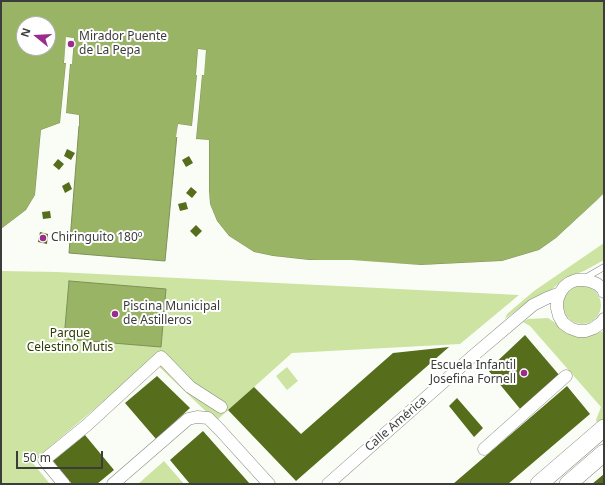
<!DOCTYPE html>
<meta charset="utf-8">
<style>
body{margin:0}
#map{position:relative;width:605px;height:485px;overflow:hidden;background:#fafdf5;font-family:"Noto Sans",sans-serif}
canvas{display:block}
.frame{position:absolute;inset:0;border:2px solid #3c3d3a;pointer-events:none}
.north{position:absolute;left:16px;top:16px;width:40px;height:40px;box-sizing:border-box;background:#fff;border:1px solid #b1b1b0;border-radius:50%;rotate:288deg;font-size:11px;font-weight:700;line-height:16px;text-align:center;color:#3c3d3a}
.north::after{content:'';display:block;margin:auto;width:14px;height:18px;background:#9b2c8c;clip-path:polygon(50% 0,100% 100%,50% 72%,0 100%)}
.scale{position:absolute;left:16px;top:451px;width:87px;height:18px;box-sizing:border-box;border:2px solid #3c3d3a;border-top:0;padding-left:5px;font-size:12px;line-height:14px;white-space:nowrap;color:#3c3d3a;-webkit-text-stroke:3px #fff;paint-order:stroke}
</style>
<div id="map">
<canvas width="605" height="485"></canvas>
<div class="frame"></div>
<div class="north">N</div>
<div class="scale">50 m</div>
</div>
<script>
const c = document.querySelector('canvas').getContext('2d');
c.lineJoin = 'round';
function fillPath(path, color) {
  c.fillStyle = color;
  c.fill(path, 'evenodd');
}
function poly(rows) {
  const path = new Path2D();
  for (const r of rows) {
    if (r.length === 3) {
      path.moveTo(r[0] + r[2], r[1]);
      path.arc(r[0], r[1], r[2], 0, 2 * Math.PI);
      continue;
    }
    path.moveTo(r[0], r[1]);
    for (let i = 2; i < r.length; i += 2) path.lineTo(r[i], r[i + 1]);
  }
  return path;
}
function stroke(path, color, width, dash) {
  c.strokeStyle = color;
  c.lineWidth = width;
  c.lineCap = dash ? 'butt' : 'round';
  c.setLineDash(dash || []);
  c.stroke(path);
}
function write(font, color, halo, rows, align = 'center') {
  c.font = font + ' "Noto Sans",sans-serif';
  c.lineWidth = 4;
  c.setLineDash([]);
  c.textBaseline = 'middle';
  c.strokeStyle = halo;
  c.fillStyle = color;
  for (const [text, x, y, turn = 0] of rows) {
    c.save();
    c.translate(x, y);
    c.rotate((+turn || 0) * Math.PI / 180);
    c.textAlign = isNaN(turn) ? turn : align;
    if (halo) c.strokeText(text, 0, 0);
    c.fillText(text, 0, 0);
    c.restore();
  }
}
fillPath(poly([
 [604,243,604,260,584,271,565,278,550,291,530,300,505,319,507,314,534,291],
 [1,271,57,272,519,295,460,344,292,353,216,421,152,360,32,462,50,484,1,484],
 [582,305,19],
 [548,318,557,324,583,337,604,331,604,418,598,425,596,420,601,407,530,326,523,322,528,319],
 [287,367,298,381,287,390,276,376],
 [164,461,184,484,138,484]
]), '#cce3a2');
const water = poly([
 [1,1,604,1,604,193,596,201,556,238,539,250,502,261,421,265,309,260,273,256,254,252,229,236,217,221,210,204,209,191,209,140,196,139,202,75,203,75,206,50,198,49,196,74,197,75,192,126,178,124,165,261,69,253,79,126,79,115,66,113,70,64,72,63,74,38,67,37,64,63,66,63,60,123,41,130,35,195,26,210,1,229,1,1],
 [24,24,48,24,48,48,24,48,24,24],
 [69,281,166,289,161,347,64,339,69,281]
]);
fillPath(water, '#99b465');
stroke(water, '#7d9058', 1);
fillPath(poly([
 [66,37,74,38,72,64,70,64,66,113,79,115,79,126,77,126,77,116,65,115,64,114,68,63,70,62,72,40,68,39,66,61,68,63,62,124,61,125,43,131,37,196,28,211,1,231,1,229,26,210,35,195,41,130,60,123,66,63,64,63],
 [198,49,206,50,204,75,202,75,196,139,209,140,209,191,210,204,217,221,229,236,254,252,273,256,309,260,351,260,421,265,502,261,539,250,556,238,596,201,604,193,604,196,598,203,558,240,539,251,503,263,421,267,309,262,273,258,253,254,228,237,215,222,208,204,207,191,207,142,197,141,196,139,194,139,200,75,202,73,204,52,200,51,198,73,199,75,194,127,192,128,180,126,178,137,176,137,178,124,192,126,197,75,196,75]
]), '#fafdf5');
fillPath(poly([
 [67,149,75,153,71,160,64,156],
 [189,156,193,163,186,167,182,160],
 [58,159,64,164,59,170,53,165],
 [69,182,72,189,65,193,62,186],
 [191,187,197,192,192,198,186,193],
 [186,202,188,209,180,211,178,204],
 [50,211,51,218,43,219,42,212],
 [196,225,202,231,196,237,190,231],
 [40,232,48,234,47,244,38,242],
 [525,335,560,376,521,410,488,370],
 [449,347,296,481,228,410,254,387,301,434,393,353],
 [157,376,190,408,156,439,125,403],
 [567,386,590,414,508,484,453,484],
 [457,398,483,428,474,437,449,406],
 [203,431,250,484,190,484,170,460],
 [85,435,114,470,97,484,72,484,53,461],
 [604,474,604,484,592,484]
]), '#566d1c');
const lane = poly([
 [585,278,604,267]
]);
const street = poly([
 [604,292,603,289,597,284,590,281,583,280,576,280,569,283,564,287,560,293,557,301,557,308,559,316,563,323,570,328,578,331,586,331,594,328,601,323,604,319],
 [484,449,566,376],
 [64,484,44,460,87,425,161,357,190,387,221,407],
 [113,484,188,419,197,417,208,418,220,430,269,484],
 [328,484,474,355,533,305,547,298,560,293]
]);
const secondary = poly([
 [539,484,604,428],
 [568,484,604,453]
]);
stroke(lane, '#83867f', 7);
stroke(street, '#83867f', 13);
stroke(secondary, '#83867f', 18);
stroke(lane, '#fff', 6);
stroke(street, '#fff', 12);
stroke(secondary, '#fff', 17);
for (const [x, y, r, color] of [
 [71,44,4,"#9b2c8c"],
 [43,238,4,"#9b2c8c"],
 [115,314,4,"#9b2c8c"],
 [524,373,4,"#9b2c8c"]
]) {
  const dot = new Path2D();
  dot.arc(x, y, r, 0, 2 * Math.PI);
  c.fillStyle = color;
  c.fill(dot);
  stroke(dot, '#fff', 1.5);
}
write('12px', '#3c3d3a', '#fff', [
 ["Mirador Puente",79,37],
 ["de La Pepa",79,51],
 ["Chiringuito 180º",51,238],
 ["Piscina Municipal",123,307],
 ["de Astilleros",123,321],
 ["Escuela Infantil",516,366,"right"],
 ["Josefina Fornell",516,380,"right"]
], 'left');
write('12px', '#2e3e01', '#fff', [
 ["Parque",70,334],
 ["Celestino Mutis",70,348]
]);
write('12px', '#3c3d3a', '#fff', [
 ["Calle América",396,424,-41]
]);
</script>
